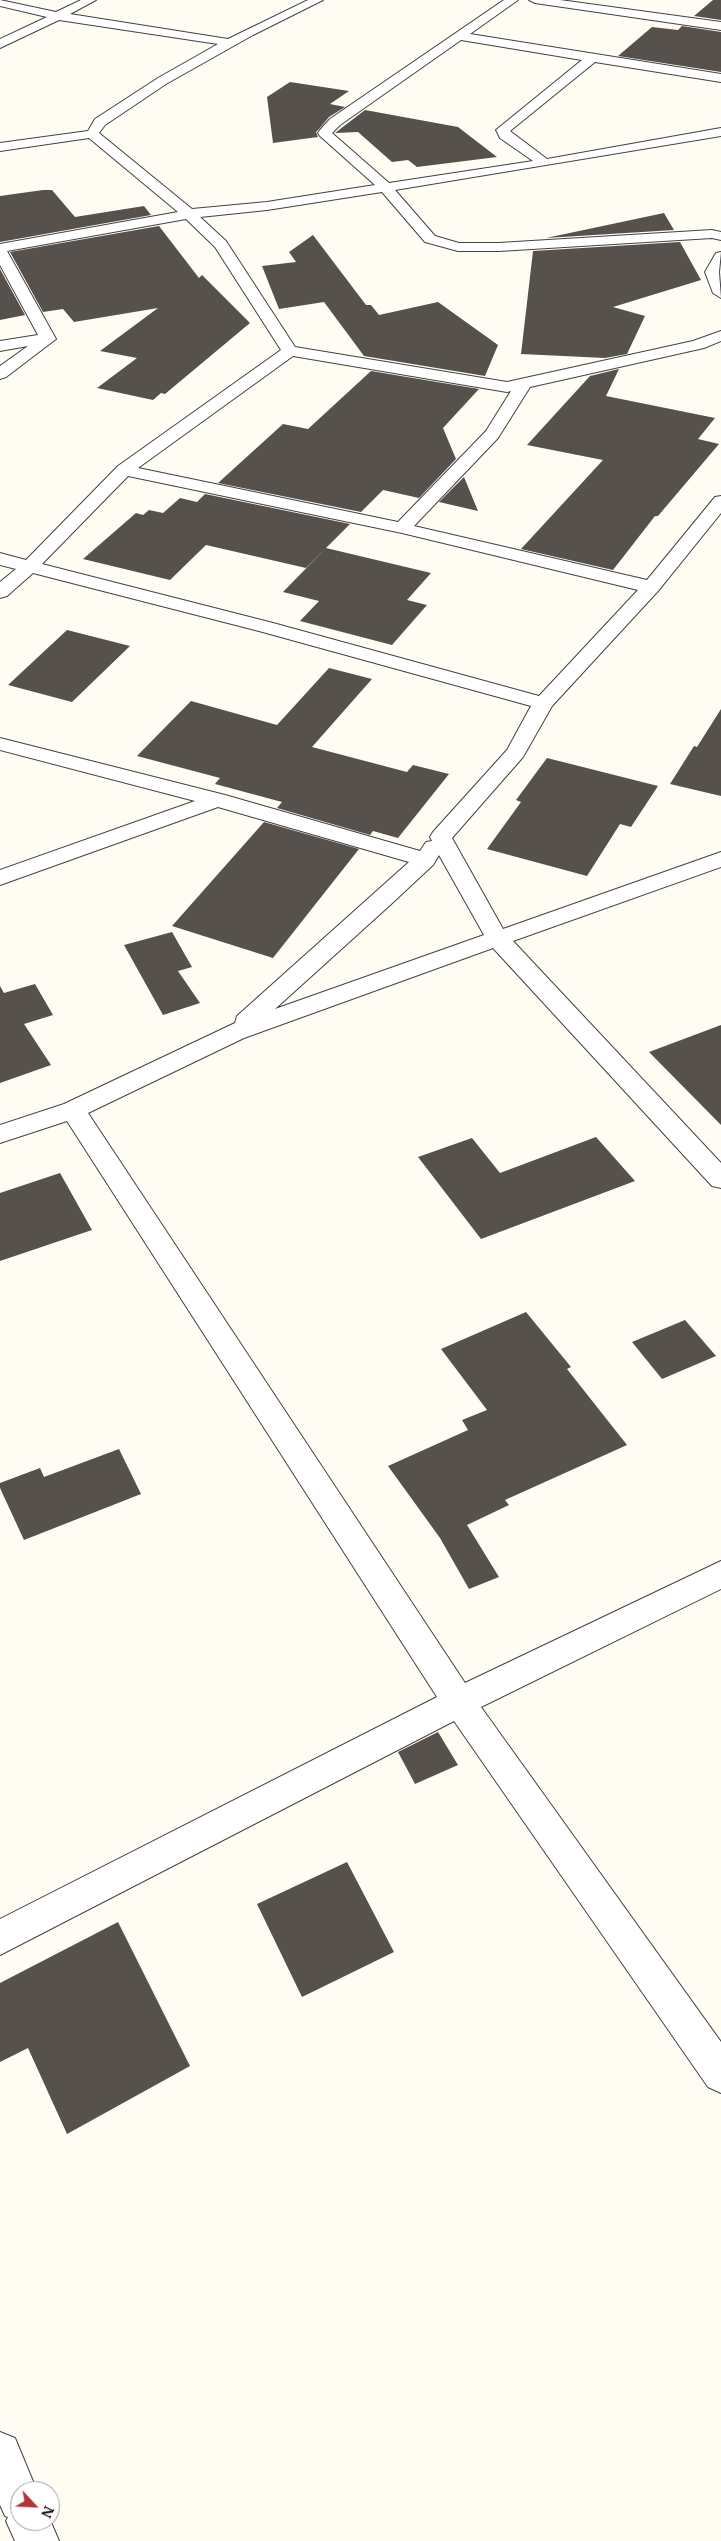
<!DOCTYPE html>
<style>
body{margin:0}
#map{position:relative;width:721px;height:2541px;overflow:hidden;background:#fefcf3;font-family:Merriweather,serif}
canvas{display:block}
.north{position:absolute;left:10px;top:2481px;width:50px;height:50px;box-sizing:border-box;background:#fff;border:1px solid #9f9f9f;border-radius:50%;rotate:115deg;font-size:14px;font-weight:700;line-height:20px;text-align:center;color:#0f0f0f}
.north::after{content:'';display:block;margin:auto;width:18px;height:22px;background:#b43337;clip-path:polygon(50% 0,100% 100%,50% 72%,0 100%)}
</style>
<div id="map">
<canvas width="721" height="2541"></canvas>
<div class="north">N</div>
</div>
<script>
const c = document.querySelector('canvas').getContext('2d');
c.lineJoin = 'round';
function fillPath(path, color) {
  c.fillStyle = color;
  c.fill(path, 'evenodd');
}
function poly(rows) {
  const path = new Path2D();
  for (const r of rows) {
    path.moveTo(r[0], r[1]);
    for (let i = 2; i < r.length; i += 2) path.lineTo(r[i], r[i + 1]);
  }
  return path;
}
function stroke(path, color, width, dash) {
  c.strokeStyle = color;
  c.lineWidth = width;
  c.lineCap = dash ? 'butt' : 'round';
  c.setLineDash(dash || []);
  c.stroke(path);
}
fillPath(poly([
 [713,0,721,0,721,20,694,16],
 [682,26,721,32,721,72,618,56,652,27,678,30],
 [290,82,349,91,330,104,345,107,329,117,319,129,316,132,318,137,273,143,267,97],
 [365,110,458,127,497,157,417,167,408,160,392,162,358,132,335,133],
 [43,190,52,190,75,217,144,206,151,215,0,242,0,196],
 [664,213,674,230,546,238],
 [159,226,199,278,202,275,250,323,165,394,161,393,153,400,97,388,137,358,100,351,158,308,74,322,63,309,43,312,10,252],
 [313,235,366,305,371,305,379,315,438,302,498,345,485,376,364,356,324,302,279,309,262,266,296,262,289,252],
 [680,242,701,280,613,307,645,316,627,354,605,358,521,354,533,251],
 [0,269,25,315,0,320],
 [619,369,606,396,715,418,698,439,719,444,658,516,655,516,613,570,521,549,603,460,527,445,590,376],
 [371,371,479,389,443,428,456,459,419,498,383,490,361,512,218,483,283,424,308,429],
 [464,477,478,511,439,502],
 [205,494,350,524,306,568,206,545,170,580,83,559,136,513,143,515,149,510,163,513,180,498,197,502],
 [326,548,431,573,407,600,427,605,392,645,300,621,319,601,283,592],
 [67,630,130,646,72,702,8,685],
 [329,668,372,679,312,747,407,772,413,765,449,774,398,838,373,831,370,835,277,808,282,802,215,784,220,778,137,756,191,701,277,725],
 [721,709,721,796,670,784,694,746,697,747],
 [547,758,658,786,631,827,620,824,587,876,487,849,521,802,516,800],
 [264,822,359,849,273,958,172,926],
 [172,932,192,967,178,971,200,1003,163,1015,124,945],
 [35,984,53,1015,24,1024,51,1065,0,1083,0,986,4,993],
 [721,1025,721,1125,649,1052],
 [596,1137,635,1181,481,1239,418,1157,472,1138,500,1173],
 [60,1173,92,1230,0,1261,0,1193],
 [526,1312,571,1367,567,1369,627,1445,505,1500,509,1505,467,1525,499,1577,469,1589,440,1538,388,1466,468,1430,462,1420,487,1410,441,1349],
 [685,1320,716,1356,662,1379,632,1342],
 [119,1449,141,1494,24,1540,0,1488,0,1483,40,1468,44,1477],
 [438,1732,458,1765,415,1784,398,1752],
 [347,1862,394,1952,302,1997,257,1904],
 [118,1922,190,2066,67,2134,28,2048,0,2062,0,1983]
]), '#57514d');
const minor = poly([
 [0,0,56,12,81,0,96,0,70,14,228,39,308,0,323,0,253,35,166,84,105,125,99,133,192,209,267,202,375,185,320,136,318,133,320,130,330,119,504,0,518,0,470,34,721,74,721,82,595,62,510,131,547,159,721,128,721,136,395,190,435,236,459,243,499,243,712,230,721,232,721,240,712,238,499,251,458,251,425,242,382,192,267,210,200,217,226,241,295,347,507,382,693,341,721,331,721,341,704,348,530,387,498,438,414,526,647,580,715,497,721,496,721,513,658,591,552,706,523,757,452,838,503,929,721,852,721,867,513,941,721,1163,721,1188,712,1186,493,948,244,1038,88,1113,465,1683,721,1561,721,1589,481,1707,721,2042,721,2093,708,2087,454,1721,0,1955,0,1919,437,1697,67,1121,0,1143,0,1125,64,1104,235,1023,237,1016,409,862,218,807,0,885,0,870,195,801,0,750,0,738,225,795,420,851,426,842,432,841,430,837,433,832,507,750,531,706,259,631,33,573,7,596,0,598,0,582,16,569,0,565,0,553,26,560,118,466,281,350,215,247,186,219,7,251,56,339,6,377,0,379,0,366,28,346,0,351,0,341,38,335,0,265,0,244,178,212,89,138,0,151,0,143,88,131,95,119,158,78,218,44,59,20,0,48,0,39,47,17,0,6,0,0],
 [461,40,582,60,496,130,500,138,533,161,389,183,332,133,340,125,461,40],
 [293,356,507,392,511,391,486,431,398,522,138,468,293,356],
 [128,476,402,533,638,590,539,696,273,623,42,564,128,476],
 [439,855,484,935,275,1009,389,906,433,865,439,855],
 [529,0,560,0,721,22,721,30,535,3,529,0],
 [721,252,719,272,721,298,713,293,705,272,716,253,721,252],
 [0,2432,15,2438,37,2491,20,2491,20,2521,50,2520,59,2541,15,2541,6,2521,8,2517,5,2516,0,2505,0,2432]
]);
stroke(minor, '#424242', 2);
fillPath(minor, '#fff');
</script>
